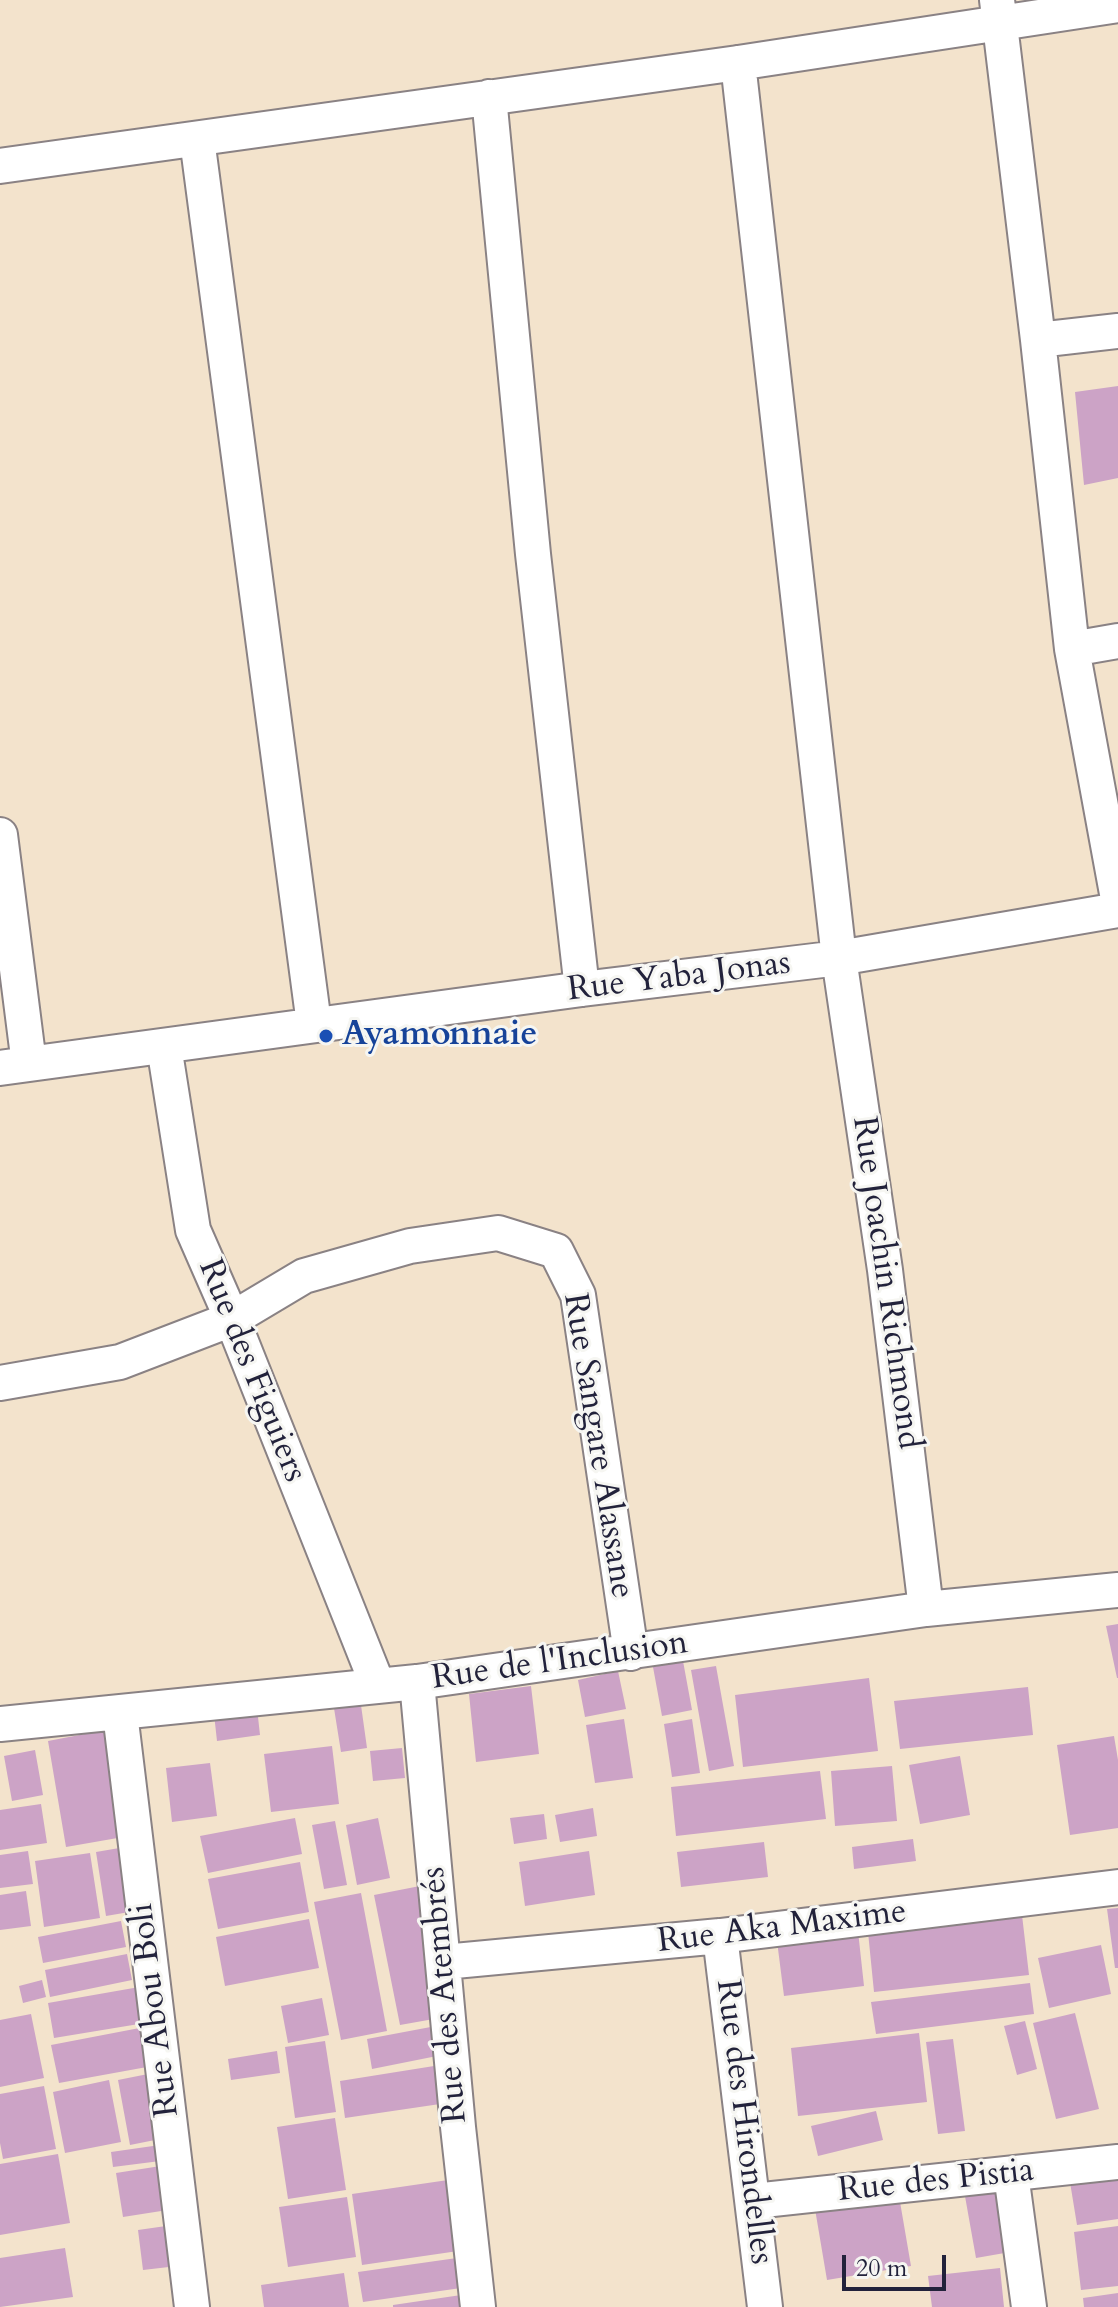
<!DOCTYPE html>
<meta charset="utf-8">
<style>
body{margin:0}
#map{position:relative;width:1118px;height:2307px;overflow:hidden;background:#f3e3cc;font-family:Cardo,serif}
canvas{display:block}
.scale{position:absolute;left:842px;top:2255px;width:104px;height:36px;box-sizing:border-box;border:4px solid #22223b;border-top:0;padding-left:10px;font-size:24px;line-height:28px;white-space:nowrap;color:#22223b;-webkit-text-stroke:6px #f6f6f2;paint-order:stroke}
</style>
<div id="map">
<canvas width="1118" height="2307"></canvas>
<div class="scale">20 m</div>
</div>
<script>
const c = document.querySelector('canvas').getContext('2d');
c.lineJoin = 'round';
function fillPath(path, color) {
  c.fillStyle = color;
  c.fill(path, 'evenodd');
}
function poly(rows) {
  const path = new Path2D();
  for (const r of rows) {
    path.moveTo(r[0], r[1]);
    for (let i = 2; i < r.length; i += 2) path.lineTo(r[i], r[i + 1]);
  }
  return path;
}
function stroke(path, color, width, dash) {
  c.strokeStyle = color;
  c.lineWidth = width;
  c.lineCap = dash ? 'butt' : 'round';
  c.setLineDash(dash || []);
  c.stroke(path);
}
function write(font, color, halo, rows, align = 'center') {
  c.font = font + ' Cardo,serif';
  c.lineWidth = 6;
  c.setLineDash([]);
  c.textBaseline = 'middle';
  c.strokeStyle = halo;
  c.fillStyle = color;
  for (const [text, x, y, turn = 0] of rows) {
    c.save();
    c.translate(x, y);
    c.rotate((+turn || 0) * Math.PI / 180);
    c.textAlign = isNaN(turn) ? turn : align;
    if (halo) c.strokeText(text, 0, 0);
    c.fillText(text, 0, 0);
    c.restore();
  }
}
fillPath(poly([
 [1118,386,1118,478,1084,485,1075,392],
 [1118,1624,1118,1678,1117,1678,1106,1626],
 [683,1661,692,1710,662,1716,653,1667],
 [716,1666,734,1766,709,1771,691,1670],
 [618,1671,626,1709,585,1717,578,1680],
 [869,1678,878,1751,743,1767,735,1695],
 [531,1686,539,1754,476,1762,469,1694],
 [1028,1687,1033,1735,900,1749,894,1701],
 [360,1698,367,1748,341,1752,333,1702],
 [257,1708,260,1735,217,1741,214,1714],
 [624,1719,633,1778,595,1783,586,1725],
 [692,1719,700,1773,672,1777,664,1724],
 [111,1729,129,1836,66,1847,48,1741],
 [1114,1736,1118,1760,1118,1828,1070,1835,1057,1745],
 [332,1746,339,1804,271,1812,264,1754],
 [402,1748,405,1778,373,1781,370,1751],
 [35,1750,43,1795,12,1801,4,1756],
 [960,1756,970,1815,920,1824,909,1765],
 [210,1763,217,1816,172,1822,166,1768],
 [892,1766,897,1821,835,1826,831,1771],
 [820,1771,826,1819,676,1836,671,1787],
 [41,1804,47,1843,0,1850,0,1810],
 [593,1808,597,1836,560,1842,555,1815],
 [544,1814,547,1839,514,1844,510,1818],
 [295,1818,302,1854,208,1873,200,1836],
 [378,1818,390,1878,357,1885,346,1825],
 [335,1821,347,1885,324,1889,312,1825],
 [913,1839,916,1861,854,1869,852,1847],
 [764,1842,768,1877,681,1887,677,1852],
 [131,1846,141,1910,106,1916,96,1852],
 [28,1851,33,1884,0,1888,0,1855],
 [589,1851,595,1895,525,1906,519,1862],
 [90,1853,100,1918,44,1927,35,1861],
 [300,1862,309,1912,218,1929,208,1879],
 [420,1886,445,2017,400,2025,374,1895],
 [26,1891,31,1926,0,1930,0,1895],
 [361,1893,387,2031,341,2040,314,1902],
 [1118,1908,1118,1968,1115,1968,1107,1909],
 [1022,1915,1029,1975,874,1992,868,1932],
 [309,1919,319,1968,225,1986,216,1937],
 [121,1921,126,1947,43,1963,38,1937],
 [858,1931,864,1986,784,1996,777,1941],
 [1101,1945,1111,1994,1049,2008,1038,1958],
 [127,1954,132,1980,50,1997,45,1970],
 [42,1980,46,1997,23,2003,19,1986],
 [1030,1983,1034,2014,876,2034,871,2002],
 [145,1986,151,2022,54,2038,48,2003],
 [322,1998,329,2035,288,2043,281,2006],
 [1075,2013,1099,2109,1056,2119,1033,2023],
 [31,2014,44,2078,0,2087,0,2020],
 [1025,2021,1037,2069,1017,2075,1004,2026],
 [150,2026,158,2065,59,2083,51,2045],
 [436,2026,442,2055,372,2069,367,2039],
 [919,2033,927,2102,798,2116,791,2048],
 [953,2039,965,2131,938,2134,926,2042],
 [325,2041,336,2112,295,2118,285,2047],
 [277,2051,280,2073,231,2080,228,2059],
 [434,2066,440,2104,345,2118,340,2081],
 [158,2072,170,2137,130,2145,118,2080],
 [109,2080,121,2142,65,2153,53,2092],
 [44,2086,56,2149,3,2159,0,2143,0,2094],
 [876,2111,883,2140,818,2156,811,2126],
 [335,2118,346,2190,288,2199,277,2127],
 [167,2144,168,2160,113,2167,111,2152],
 [58,2154,70,2223,0,2235,0,2164],
 [167,2165,174,2209,123,2217,116,2173],
 [1118,2169,1118,2219,1077,2225,1069,2176],
 [1003,2178,1016,2251,976,2258,963,2185],
 [455,2179,465,2250,362,2265,352,2194],
 [899,2196,911,2266,827,2280,815,2209],
 [347,2197,356,2257,288,2267,279,2207],
 [180,2224,186,2265,143,2270,138,2230],
 [1118,2226,1118,2286,1081,2290,1074,2232],
 [65,2248,73,2297,0,2307,0,2258],
 [464,2257,468,2287,363,2302,358,2272],
 [1000,2268,1004,2307,932,2307,928,2276],
 [344,2273,349,2307,264,2307,261,2285],
 [1118,2293,1118,2307,1084,2307,1083,2298],
 [468,2294,469,2307,393,2307,393,2305]
]), '#cca3c6');
const minor = poly([
 [997,0,1038,340,1072,649,1118,899],
 [738,63,839,958,885,1270,926,1609],
 [489,97,533,554,582,989],
 [197,139,314,1024],
 [0,166,738,63,1118,5],
 [1038,340,1118,331],
 [1072,649,1118,641],
 [0,835,29,1064],
 [164,1046,193,1230,232,1319,378,1686],
 [0,1068,582,989,839,958,1118,910],
 [0,1383,120,1362,232,1319,304,1276,410,1246,498,1233,556,1251,578,1295,631,1653],
 [417,1682,458,2127,478,2307],
 [120,1713,192,2307],
 [0,1724,417,1682,926,1609,1118,1590],
 [720,1936,765,2307],
 [444,1962,720,1936,1118,1887],
 [1011,2174,1029,2307],
 [754,2201,1118,2162]
]);
stroke(minor, '#8a8284', 38);
stroke(minor, '#fff', 34);
for (const [x, y, r, color] of [
 [326,1036,8,"#1a4fb4"]
]) {
  const dot = new Path2D();
  dot.arc(x, y, r, 0, 2 * Math.PI);
  c.fillStyle = color;
  c.fill(dot);
  stroke(dot, '#f6f6f2', 3);
}
write('34px', '#22223b', '#f6f6f2', [
 ["Rue Yaba Jonas",679,978,-7],
 ["Rue Joachin Richmond",885,1283,82],
 ["Rue des Figuiers",251,1371,68],
 ["Rue Sangare Alassane",597,1446,81],
 ["Rue de l'Inclusion",560,1662,-8],
 ["Rue Aka Maxime",782,1928,-7],
 ["Rue des Atembrés",446,1995,-95],
 ["Rue Abou Boli",156,2010,-97],
 ["Rue des Hirondelles",743,2122,83],
 ["Rue des Pistia",936,2182,-6]
]);
write('bold 34px', '#164399', '#f6f6f2', [
 ["Ayamonnaie",342,1036]
], 'left');
</script>
